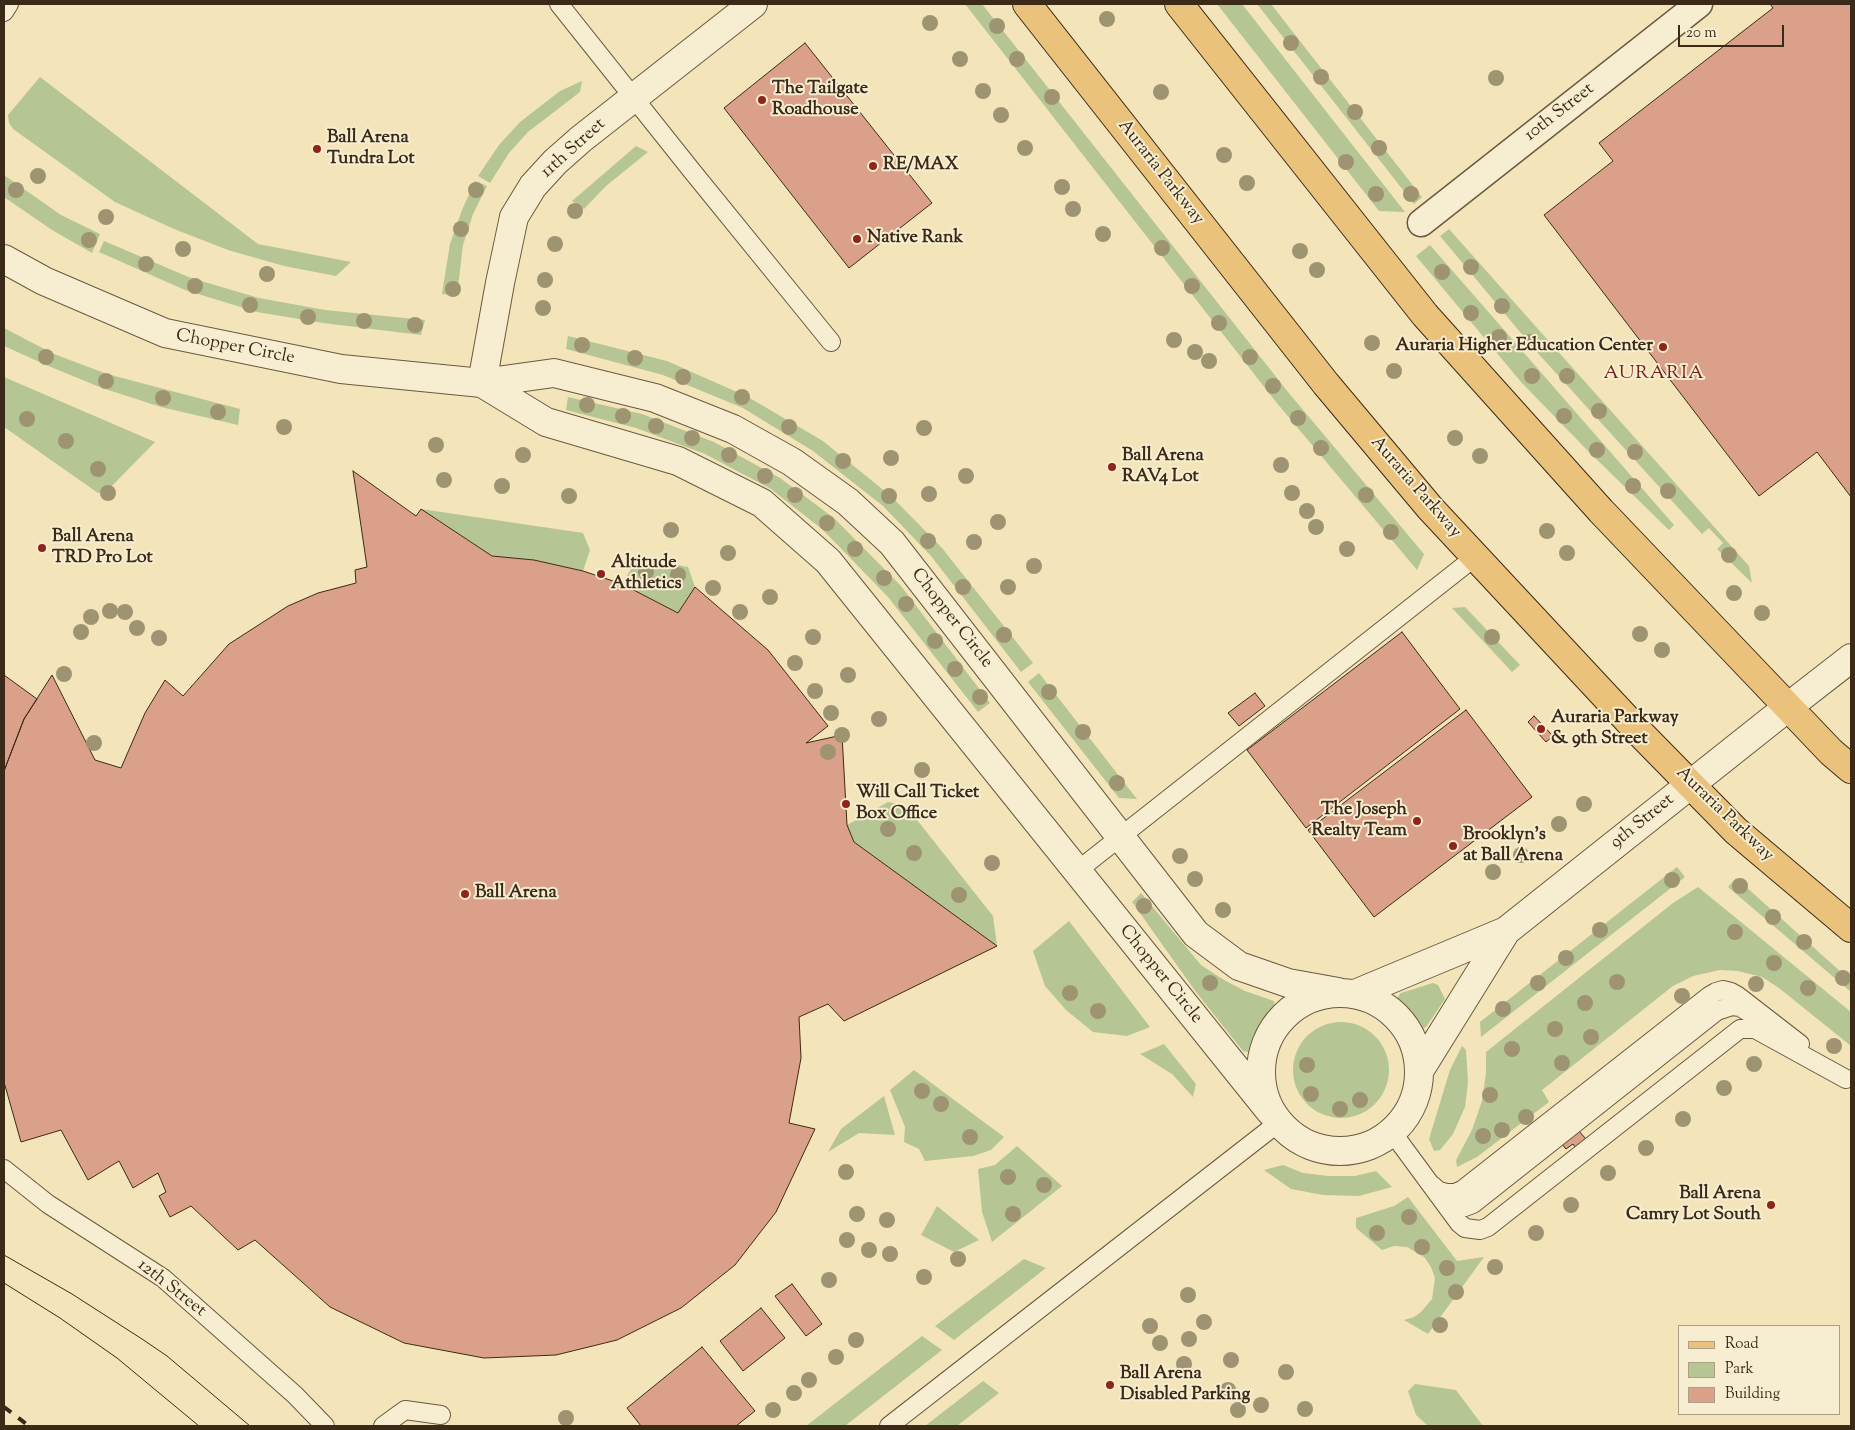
<!DOCTYPE html>
<style>
body{margin:0}
#map{position:relative;width:1855px;height:1430px;overflow:hidden;background:#f3e5b9;font-family:"Sorts Mill Goudy",serif}
canvas{display:block}
.frame{position:absolute;inset:0;border:5px solid #3c2a18;pointer-events:none}
.legend{position:absolute;left:1678px;top:1325px;width:162px;height:90px;box-sizing:border-box;background:#f7eed2;border:1px solid #aca088;margin:0;padding:6px 9px;list-style:none;font-size:15px;color:#3c2a18}
.legend li{display:flex;align-items:center;gap:10px;height:25px}
.legend b{width:25px;border:1px solid #aca088}
.scale{position:absolute;left:1678px;top:25px;width:106px;height:22px;box-sizing:border-box;border:2px solid #3c2a18;border-top:0;padding-left:6px;font-size:15px;line-height:18px;white-space:nowrap;color:#3c2a18;-webkit-text-stroke:4px #f7eed2;paint-order:stroke}
</style>
<div id="map">
<canvas width="1855" height="1430"></canvas>
<div class="frame"></div>
<ul class="legend">
<li><b style="height:6px;background:#eac27c"></b>Road</li>
<li><b style="height:14px;background:#b5c694"></b>Park</li>
<li><b style="height:14px;background:#daa089"></b>Building</li>
</ul>
<div class="scale">20 m</div>
</div>
<script>
const c = document.querySelector('canvas').getContext('2d');
c.lineJoin = 'round';
function fillPath(path, color) {
  c.fillStyle = color;
  c.fill(path, 'evenodd');
}
function poly(rows) {
  const path = new Path2D();
  for (const r of rows) {
    if (r.length === 3) {
      path.moveTo(r[0] + r[2], r[1]);
      path.arc(r[0], r[1], r[2], 0, 2 * Math.PI);
      continue;
    }
    path.moveTo(r[0], r[1]);
    for (let i = 2; i < r.length; i += 2) path.lineTo(r[i], r[i + 1]);
  }
  return path;
}
function stroke(path, color, width, dash) {
  c.strokeStyle = color;
  c.lineWidth = width;
  c.lineCap = dash ? 'butt' : 'round';
  c.setLineDash(dash || []);
  c.stroke(path);
}
function write(font, color, halo, rows, align = 'center') {
  c.font = font + ' "Sorts Mill Goudy",serif';
  c.lineWidth = 4;
  c.setLineDash([]);
  c.textBaseline = 'middle';
  c.strokeStyle = halo;
  c.fillStyle = color;
  for (const [text, x, y, turn = 0] of rows) {
    c.save();
    c.translate(x, y);
    c.rotate((+turn || 0) * Math.PI / 180);
    c.textAlign = isNaN(turn) ? turn : align;
    if (halo) c.strokeText(text, 0, 0);
    c.fillText(text, 0, 0);
    c.restore();
  }
}
fillPath(poly([
 [965,4,982,4,1288,392,1424,554,1417,570,1276,402],
 [1217,4,1242,4,1405,212,1379,211],
 [1257,4,1271,4,1422,197,1414,204],
 [40,77,258,244,351,262,336,276,284,266,228,250,174,229,115,202,13,129,9,123,8,115],
 [582,81,580,92,528,132,509,153,490,183,478,176,499,145,520,122,560,91],
 [636,146,648,152,606,186,584,209,572,201],
 [4,175,61,215,100,234,92,253,52,230,4,197],
 [475,181,487,186,473,214,463,245,457,296,442,294,450,244,462,210],
 [1449,229,1749,566,1752,583,1717,549,1723,543,1709,528,1702,534,1535,350,1440,236],
 [104,241,191,278,259,298,325,310,425,320,421,335,323,323,257,312,185,290,99,252],
 [1430,245,1674,525,1669,530,1587,450,1521,382,1416,256],
 [4,328,54,354,107,374,240,409,238,425,161,407,102,388,46,365,4,346],
 [568,336,667,361,748,397,823,441,892,497,942,548,1033,663,1021,672,931,556,883,506,813,451,743,408,663,375,566,349],
 [4,377,155,442,106,492,98,493,4,427],
 [568,397,642,414,714,442,780,478,834,518,901,586,990,703,978,712,888,597,823,530,771,489,705,454,636,428,566,410],
 [421,509,583,533,590,550,583,571,534,560,492,556],
 [638,557,688,567,695,587,678,613,622,584],
 [1465,607,1520,665,1512,672,1452,608],
 [1039,673,1137,799,1119,798,1028,682],
 [888,802,904,805,910,811,993,916,997,946,854,842,847,825],
 [1677,867,1685,877,1481,1037,1480,1022],
 [1736,878,1851,981,1851,992,1728,887],
 [1698,887,1851,1012,1851,1046,1779,988,1762,977,1738,971,1720,970,1693,976,1673,986,1542,1090,1549,1102,1477,1157,1457,1167,1456,1160,1472,1130,1482,1101,1486,1073,1486,1052,1673,903],
 [1141,893,1201,965,1224,980,1245,991,1274,1001,1275,1008,1262,1022,1256,1034,1252,1053,1243,1051,1196,992,1132,902],
 [1069,921,1150,1027,1127,1036,1093,1032,1066,1010,1045,986,1033,951],
 [1433,983,1438,985,1445,999,1426,1027,1422,1029,1418,1028,1398,1005,1396,999,1401,993],
 [1341,1070,48],
 [1164,1044,1196,1084,1193,1097,1172,1074,1140,1054],
 [1462,1046,1466,1050,1468,1083,1465,1107,1453,1134,1440,1150,1434,1151,1429,1139,1450,1070],
 [914,1070,1004,1137,991,1150,973,1156,925,1161,919,1149,904,1142,905,1127,890,1090],
 [884,1096,895,1135,859,1133,828,1152,841,1129],
 [1017,1146,1062,1186,992,1242,982,1212,978,1169,995,1165],
 [1283,1165,1303,1173,1329,1176,1355,1176,1376,1171,1392,1187,1359,1196,1323,1195,1291,1189,1264,1170],
 [1408,1197,1457,1261,1484,1257,1428,1334,1404,1320,1414,1317,1421,1312,1432,1299,1435,1278,1431,1267,1424,1257,1407,1247,1394,1246,1382,1250,1356,1228,1356,1218,1394,1206],
 [937,1206,979,1240,954,1252,921,1235],
 [1024,1259,1046,1268,954,1340,935,1326],
 [922,1336,942,1350,845,1426,806,1426],
 [983,1381,999,1393,957,1426,925,1426],
 [1415,1384,1456,1390,1483,1426,1428,1426,1416,1415,1408,1391]
]), '#b5c694');
const building = poly([
 [1770,4,1851,4,1851,497,1817,452,1759,496,1544,215,1613,161,1599,143,1773,8,1770,4],
 [805,43,932,203,849,268,724,108,805,43],
 [353,471,416,516,421,509,492,556,534,560,583,571,622,584,678,613,695,587,768,650,828,726,806,743,842,735,847,825,854,842,997,946,844,1021,828,1004,799,1017,801,1058,789,1123,815,1129,776,1212,735,1265,681,1308,617,1340,556,1355,484,1358,404,1343,330,1307,255,1240,238,1250,191,1206,170,1217,159,1196,166,1192,158,1173,133,1188,119,1161,88,1180,61,1130,21,1142,4,1082,4,771,24,719,52,675,95,760,121,768,145,713,165,680,183,696,229,644,288,606,318,593,356,583,355,570,367,567,353,471],
 [1402,632,1460,709,1306,828,1247,750,1402,632],
 [4,675,37,699,24,719,4,771,4,675],
 [1255,693,1265,706,1239,726,1228,713,1255,693],
 [1466,710,1532,797,1374,917,1308,830,1466,710],
 [1534,716,1553,736,1546,742,1528,722,1534,716],
 [1578,1130,1586,1139,1575,1147,1573,1144,1566,1149,1561,1143,1578,1130],
 [792,1284,822,1324,806,1336,775,1296,792,1284],
 [761,1308,785,1338,743,1371,720,1341,761,1308],
 [702,1347,755,1411,736,1426,641,1426,627,1408,702,1347]
]);
fillPath(building, '#daa089');
stroke(building, '#3c2a18', 1);
const service = poly([
 [559,4,692,171,831,342],
 [4,12,9,4],
 [1077,871,1475,557],
 [1392,1132,1459,1223,1465,1228,1480,1230,1488,1227,1740,1029,1755,1029,1846,1079],
 [4,1169,48,1204,163,1278,295,1395,325,1426],
 [1432,1185,1439,1191,1447,1193,1455,1193,1462,1190,1709,996,1716,992,1723,990,1731,992,1738,996,1800,1044],
 [1442,1199,1457,1207,1465,1207,1473,1204,1717,1011,1732,1006,1740,1007,1753,1015],
 [383,1426,405,1410,441,1415],
 [889,1426,1278,1123]
]);
const pedestrian = poly([
 [1421,223,1699,4]
]);
const minor = poly([
 [1788,707,1851,658]
]);
const tertiary = poly([
 [4,259,44,281,165,333,341,369,482,383,554,373,655,398,733,429,792,462,848,502,892,543,1196,934,1239,966,1288,983,1338,992],
 [482,383,546,422,678,461,762,503,828,561,1270,1111],
 [482,383,500,283,514,217,533,186,555,162,581,139,753,4],
 [1340,1072,79],
 [1355,994,1506,931,1788,707],
 [1419,1071,1506,931]
]);
const primary = poly([
 [1027,4,1326,384,1430,508,1636,729,1736,831,1851,928],
 [1179,4,1425,315,1601,511,1831,752,1851,769]
]);
stroke(service, '#6a5940', 20);
stroke(pedestrian, '#6a5940', 29);
stroke(minor, '#6a5940', 30);
stroke(tertiary, '#6a5940', 30);
stroke(primary, '#3c2a18', 30);
stroke(service, '#f7eed2', 18);
stroke(pedestrian, '#f7eed2', 26);
stroke(minor, '#f7eed2', 28);
stroke(tertiary, '#f7eed2', 28);
stroke(primary, '#eac27c', 28);
stroke(poly([
 [4,1255,72,1294,142,1339,167,1356,250,1426],
 [4,1283,60,1318,117,1358,199,1426]
]), '#3c2a18', 1);
stroke(poly([
 [4,1407,29,1426]
]), '#3c2a18', 4, [9, 9]);
c.fillStyle = '#9f9472';
for (const [x, y] of [
 [1107,19],
 [930,23],
 [997,26],
 [1291,43],
 [960,59],
 [1017,59],
 [1321,77],
 [1496,78],
 [983,91],
 [1161,92],
 [1052,97],
 [1355,112],
 [1001,115],
 [1025,148],
 [1379,148],
 [1224,155],
 [1346,162],
 [38,176],
 [1247,183],
 [1062,187],
 [16,190],
 [476,190],
 [1376,194],
 [1411,194],
 [1073,209],
 [575,211],
 [106,217],
 [461,229],
 [1103,234],
 [89,240],
 [555,244],
 [1162,248],
 [183,249],
 [1300,251],
 [146,264],
 [1471,267],
 [1317,270],
 [1442,272],
 [267,274],
 [545,280],
 [195,286],
 [1192,286],
 [453,289],
 [250,305],
 [1502,306],
 [543,308],
 [1471,313],
 [308,317],
 [364,321],
 [1219,323],
 [415,325],
 [1499,337],
 [1174,340],
 [1530,342],
 [1372,343],
 [582,345],
 [1195,352],
 [46,357],
 [1250,357],
 [635,358],
 [1209,361],
 [1394,371],
 [1532,376],
 [1567,376],
 [683,377],
 [106,381],
 [1273,386],
 [742,397],
 [163,398],
 [587,405],
 [1599,411],
 [218,412],
 [623,416],
 [1564,416],
 [1298,418],
 [27,419],
 [656,426],
 [284,427],
 [789,427],
 [924,428],
 [692,438],
 [1455,438],
 [66,441],
 [436,445],
 [1321,448],
 [1597,450],
 [1635,452],
 [523,455],
 [729,455],
 [1480,456],
 [891,458],
 [843,461],
 [1281,465],
 [98,469],
 [765,476],
 [966,476],
 [444,480],
 [502,486],
 [1633,486],
 [1668,491],
 [108,493],
 [1292,493],
 [929,494],
 [795,495],
 [1366,495],
 [569,496],
 [889,496],
 [1307,511],
 [998,522],
 [827,523],
 [1316,527],
 [671,530],
 [1547,531],
 [1391,532],
 [928,541],
 [974,542],
 [855,549],
 [1347,549],
 [728,553],
 [1567,553],
 [1729,555],
 [1034,566],
 [646,572],
 [678,575],
 [884,578],
 [963,587],
 [1008,587],
 [713,588],
 [1734,593],
 [770,597],
 [906,604],
 [110,611],
 [125,612],
 [740,612],
 [1762,613],
 [91,617],
 [137,628],
 [81,632],
 [1640,634],
 [1004,635],
 [813,637],
 [1492,637],
 [159,638],
 [935,641],
 [1662,650],
 [795,663],
 [955,669],
 [64,674],
 [848,675],
 [815,691],
 [1049,692],
 [980,697],
 [831,713],
 [879,719],
 [1083,732],
 [842,735],
 [94,743],
 [828,752],
 [922,770],
 [1117,783],
 [1584,804],
 [1559,824],
 [888,829],
 [914,853],
 [1521,855],
 [1180,856],
 [992,863],
 [1493,872],
 [1195,879],
 [1672,880],
 [1740,886],
 [959,895],
 [1144,906],
 [1223,910],
 [1773,917],
 [1600,930],
 [1735,932],
 [1804,942],
 [1566,958],
 [1774,963],
 [1843,978],
 [1617,982],
 [1210,983],
 [1538,983],
 [1756,984],
 [1808,988],
 [1070,993],
 [1682,996],
 [1585,1003],
 [1503,1009],
 [1098,1011],
 [1555,1029],
 [1591,1037],
 [1834,1046],
 [1512,1049],
 [1562,1063],
 [1754,1064],
 [1307,1065],
 [1724,1088],
 [922,1091],
 [1311,1094],
 [1490,1095],
 [1360,1100],
 [941,1104],
 [1340,1109],
 [1526,1117],
 [1683,1119],
 [1502,1130],
 [1483,1136],
 [970,1137],
 [1646,1148],
 [846,1172],
 [1608,1173],
 [1008,1177],
 [1044,1185],
 [1571,1205],
 [857,1214],
 [1013,1214],
 [1409,1217],
 [887,1220],
 [1377,1233],
 [1536,1233],
 [847,1240],
 [1422,1247],
 [869,1250],
 [890,1254],
 [958,1259],
 [1495,1267],
 [1447,1268],
 [924,1277],
 [829,1280],
 [1456,1292],
 [1188,1295],
 [1204,1322],
 [1440,1325],
 [1150,1326],
 [1189,1339],
 [856,1340],
 [1160,1343],
 [836,1357],
 [1231,1360],
 [1184,1364],
 [1286,1372],
 [809,1380],
 [1228,1390],
 [794,1393],
 [1261,1405],
 [1305,1409],
 [773,1410],
 [1238,1410],
 [566,1418]
]) {
  c.beginPath();
  c.arc(x, y, 8, 0, 2 * Math.PI);
  c.fill();
}
for (const [x, y, r, color] of [
 [762,100,5,"#8f2418"],
 [317,149,5,"#8f2418"],
 [873,166,5,"#8f2418"],
 [857,239,5,"#8f2418"],
 [1663,347,5,"#8f2418"],
 [1112,467,5,"#8f2418"],
 [42,548,5,"#8f2418"],
 [601,574,5,"#8f2418"],
 [1541,729,5,"#8f2418"],
 [846,804,5,"#8f2418"],
 [1417,821,5,"#8f2418"],
 [1453,846,5,"#8f2418"],
 [465,894,5,"#8f2418"],
 [1771,1205,5,"#8f2418"],
 [1110,1385,5,"#8f2418"]
]) {
  const dot = new Path2D();
  dot.arc(x, y, r, 0, 2 * Math.PI);
  c.fillStyle = color;
  c.fill(dot);
  stroke(dot, '#f7eed2', 2);
}
write('bold 18px', '#3c2a18', '#f7eed2', [
 ["The Tailgate",772,90],
 ["Roadhouse",772,111],
 ["Ball Arena",327,139],
 ["Tundra Lot",327,160],
 ["RE/MAX",883,166],
 ["Native Rank",867,239],
 ["Auraria Higher Education Center",1653,347,"right"],
 ["Ball Arena",1122,457],
 ["RAV4 Lot",1122,478],
 ["Ball Arena",52,538],
 ["TRD Pro Lot",52,559],
 ["Altitude",611,564],
 ["Athletics",611,585],
 ["Auraria Parkway",1551,719],
 ["& 9th Street",1551,740],
 ["Will Call Ticket",856,794],
 ["Box Office",856,815],
 ["The Joseph",1407,811,"right"],
 ["Realty Team",1407,832,"right"],
 ["Brooklyn's",1463,836],
 ["at Ball Arena",1463,857],
 ["Ball Arena",475,894],
 ["Ball Arena",1761,1195,"right"],
 ["Camry Lot South",1761,1216,"right"],
 ["Ball Arena",1120,1375],
 ["Disabled Parking",1120,1396]
], 'left');
write('18px', '#3c2a18', '#f7eed2', [
 ["10th Street",1560,113,-38],
 ["11th Street",574,149,-42],
 ["Auraria Parkway",1160,173,52],
 ["Chopper Circle",235,348,11],
 ["Auraria Parkway",1415,488,49],
 ["Chopper Circle",951,619,52],
 ["Auraria Parkway",1724,815,44],
 ["9th Street",1643,822,-39],
 ["Chopper Circle",1160,975,51],
 ["12th Street",171,1289,38]
]);
c.letterSpacing = '1px';
write('19px', '#7a1f14', '#f7eed2', [
 ["AURARIA",1654,375]
]);
c.letterSpacing = '0px';
</script>
